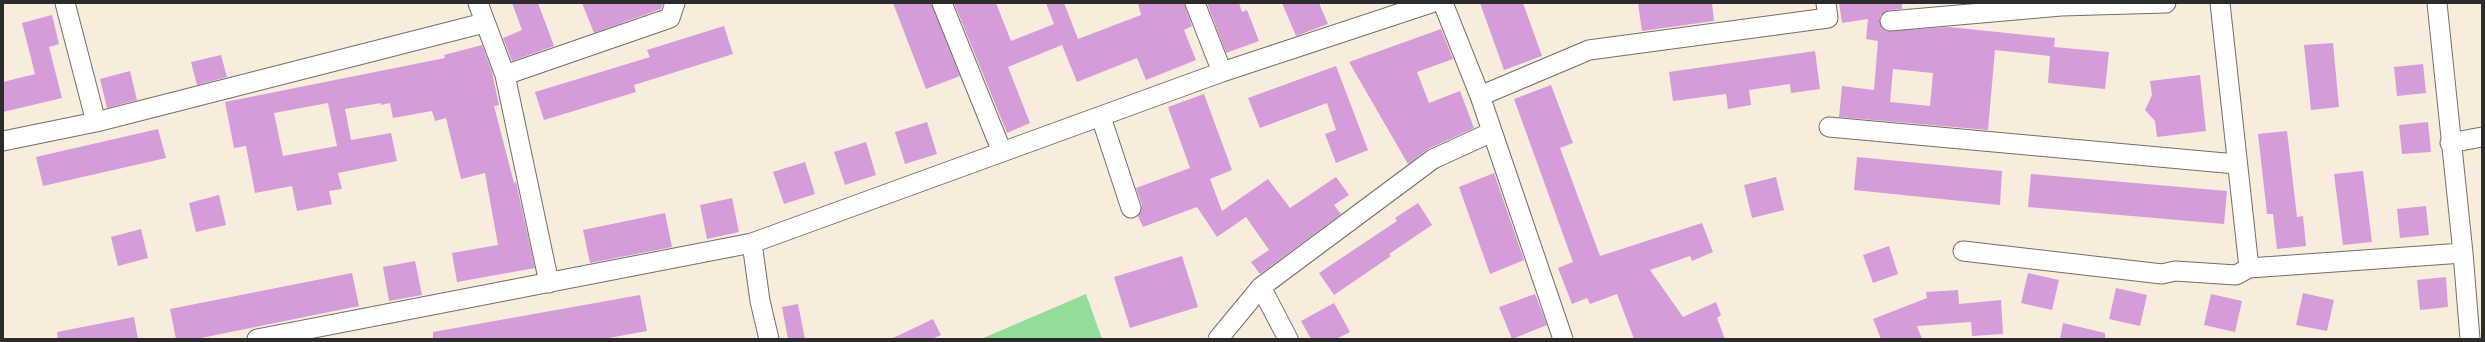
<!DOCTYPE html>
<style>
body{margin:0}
#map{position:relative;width:2485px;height:342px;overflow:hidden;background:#f8ecdc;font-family:Kalam,sans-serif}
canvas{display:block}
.frame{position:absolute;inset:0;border:4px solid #2b2b2b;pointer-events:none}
</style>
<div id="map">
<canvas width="2485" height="342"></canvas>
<div class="frame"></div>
</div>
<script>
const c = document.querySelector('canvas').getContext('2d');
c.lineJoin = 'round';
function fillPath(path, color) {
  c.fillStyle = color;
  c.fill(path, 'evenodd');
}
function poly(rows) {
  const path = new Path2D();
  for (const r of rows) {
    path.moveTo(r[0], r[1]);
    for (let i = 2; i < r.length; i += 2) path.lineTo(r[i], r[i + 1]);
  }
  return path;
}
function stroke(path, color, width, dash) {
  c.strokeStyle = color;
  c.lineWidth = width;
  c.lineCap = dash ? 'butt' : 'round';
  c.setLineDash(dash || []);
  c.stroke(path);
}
fillPath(poly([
 [1086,294,1102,339,981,339]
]), '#94dd98');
fillPath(poly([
 [512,3,538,3,554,46,512,61,503,38,522,30],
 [582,3,663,3,661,9,594,33],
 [893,3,931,3,960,76,926,89],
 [954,3,996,3,1011,41,1054,24,1046,3,1064,3,1078,39,1141,15,1138,3,1184,3,1192,26,1184,30,1196,60,1146,80,1137,58,1077,82,1062,45,1008,67,1030,123,1007,133],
 [1207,3,1239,3,1242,12,1247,10,1259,41,1226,53],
 [1282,3,1319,3,1328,24,1296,36],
 [1480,3,1523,3,1542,56,1504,70],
 [1638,3,1712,3,1714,21,1642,31],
 [1839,3,1902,3,1902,9,1889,10,1880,16,1881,27,1886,31,1949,27,2055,38,2054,47,2109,52,2105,89,2048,83,2050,56,1995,50,1988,130,1839,117,1842,86,1874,90,1878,41,1866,39,1868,19,1842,23],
 [1893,69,1933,73,1930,106,1890,102],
 [52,15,59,44,49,47,62,98,3,112,3,82,35,74,22,23],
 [724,26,733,54,634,85,636,92,544,120,535,92,650,57,647,50],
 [1441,29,1453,59,1417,72,1429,103,1460,91,1474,128,1428,149,1408,164,1349,62],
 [2333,43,2339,107,2311,110,2304,45],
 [482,45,492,72,499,105,494,106,514,183,516,182,535,268,457,282,452,253,498,245,485,173,461,179,446,118,435,121,432,111,393,118,390,103,381,105,381,103,345,109,351,140,391,133,397,161,338,173,342,189,329,191,332,204,297,211,292,186,255,193,246,146,234,148,225,102,445,58,444,55],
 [328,103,337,146,283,156,274,113],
 [1815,51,1820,89,1791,93,1790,84,1749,90,1751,105,1728,109,1726,94,1673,101,1669,72],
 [221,55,227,77,197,85,191,62],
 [2423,64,2426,93,2397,96,2394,67],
 [1336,66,1368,150,1336,163,1325,134,1336,130,1327,103,1260,128,1248,98],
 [130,71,137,100,107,108,100,79],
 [2200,75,2206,131,2157,137,2155,121,2145,110,2152,95,2150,81],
 [1551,85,1573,143,1560,148,1600,256,1702,223,1713,252,1692,261,1690,256,1650,270,1683,317,1716,302,1721,315,1717,318,1725,339,1634,339,1617,294,1590,304,1587,298,1572,304,1558,268,1573,262,1514,99],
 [1204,94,1232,170,1210,179,1222,211,1268,179,1290,208,1336,177,1349,195,1334,205,1341,214,1260,274,1251,262,1269,250,1246,217,1217,237,1197,207,1143,227,1138,216,1142,205,1136,188,1190,168,1168,107],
 [927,122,937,154,905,164,895,132],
 [2428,122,2431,152,2402,154,2399,125],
 [158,129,166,158,43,186,36,157],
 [2287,131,2297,217,2303,216,2306,246,2277,249,2273,214,2267,214,2258,134],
 [866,142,876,175,845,185,834,152],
 [1857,157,2002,171,2000,205,1854,190],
 [805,162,815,194,784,204,773,172],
 [2363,171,2372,242,2343,245,2334,174],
 [1494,173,1524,260,1490,274,1459,187],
 [2031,174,2227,191,2224,224,2028,207],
 [1776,177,1784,210,1752,218,1744,185],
 [219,195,226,225,196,232,189,203],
 [732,198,739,232,707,239,700,205],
 [1418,203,1432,225,1389,254,1391,256,1334,295,1319,273,1397,221,1395,218],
 [2426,206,2429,235,2400,238,2397,209],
 [665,213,672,247,590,263,583,230],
 [141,229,148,258,118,266,111,237],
 [1889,246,1898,274,1873,283,1863,255],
 [1182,256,1198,307,1130,328,1114,277],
 [415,261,422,295,389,301,383,267],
 [352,273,359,306,196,339,176,339,170,309],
 [2028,273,2059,280,2052,310,2021,303],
 [2446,277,2448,307,2420,310,2417,280],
 [2116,288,2147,295,2140,326,2109,319],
 [1958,290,1959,304,2001,300,2003,334,1972,336,1971,322,1917,326,1922,339,1881,339,1873,319,1927,298,1926,292],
 [2303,293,2334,300,2327,331,2296,325],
 [1535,294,1547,325,1512,339,1499,307],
 [2211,294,2242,301,2235,332,2204,325],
 [640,295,647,331,603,339,433,339,433,332],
 [1334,303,1350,332,1336,339,1311,339,1301,321],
 [798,304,805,339,788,339,782,307],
 [134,317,138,339,58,339,57,332],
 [933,319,941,335,932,339,891,339],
 [2063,323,2105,333,2105,339,2060,339]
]), '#d69cda');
const minor = poly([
 [65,3,96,122],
 [478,3,505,75,549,283],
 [942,3,1002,152],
 [1195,3,1222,72],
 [1443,3,1480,96,1563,339],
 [2220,3,2249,268],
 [2437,3,2463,253,2470,339],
 [1890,21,2061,6,2166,3],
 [505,75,670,18,675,3],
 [1480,96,1589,50,1828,18,1826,3],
 [1101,117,1131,208],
 [1829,127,2236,164],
 [3,141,96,122,484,23],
 [2450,143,2482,137],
 [752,243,760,301,769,339],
 [1963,251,2162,274,2175,271,2236,275,2249,268,2463,253],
 [1261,287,1288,339],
 [257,339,752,243,1222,72,1431,3],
 [1218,339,1261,287,1433,159,1492,132]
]);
stroke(minor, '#736f69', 21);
stroke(minor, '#fff', 19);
</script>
